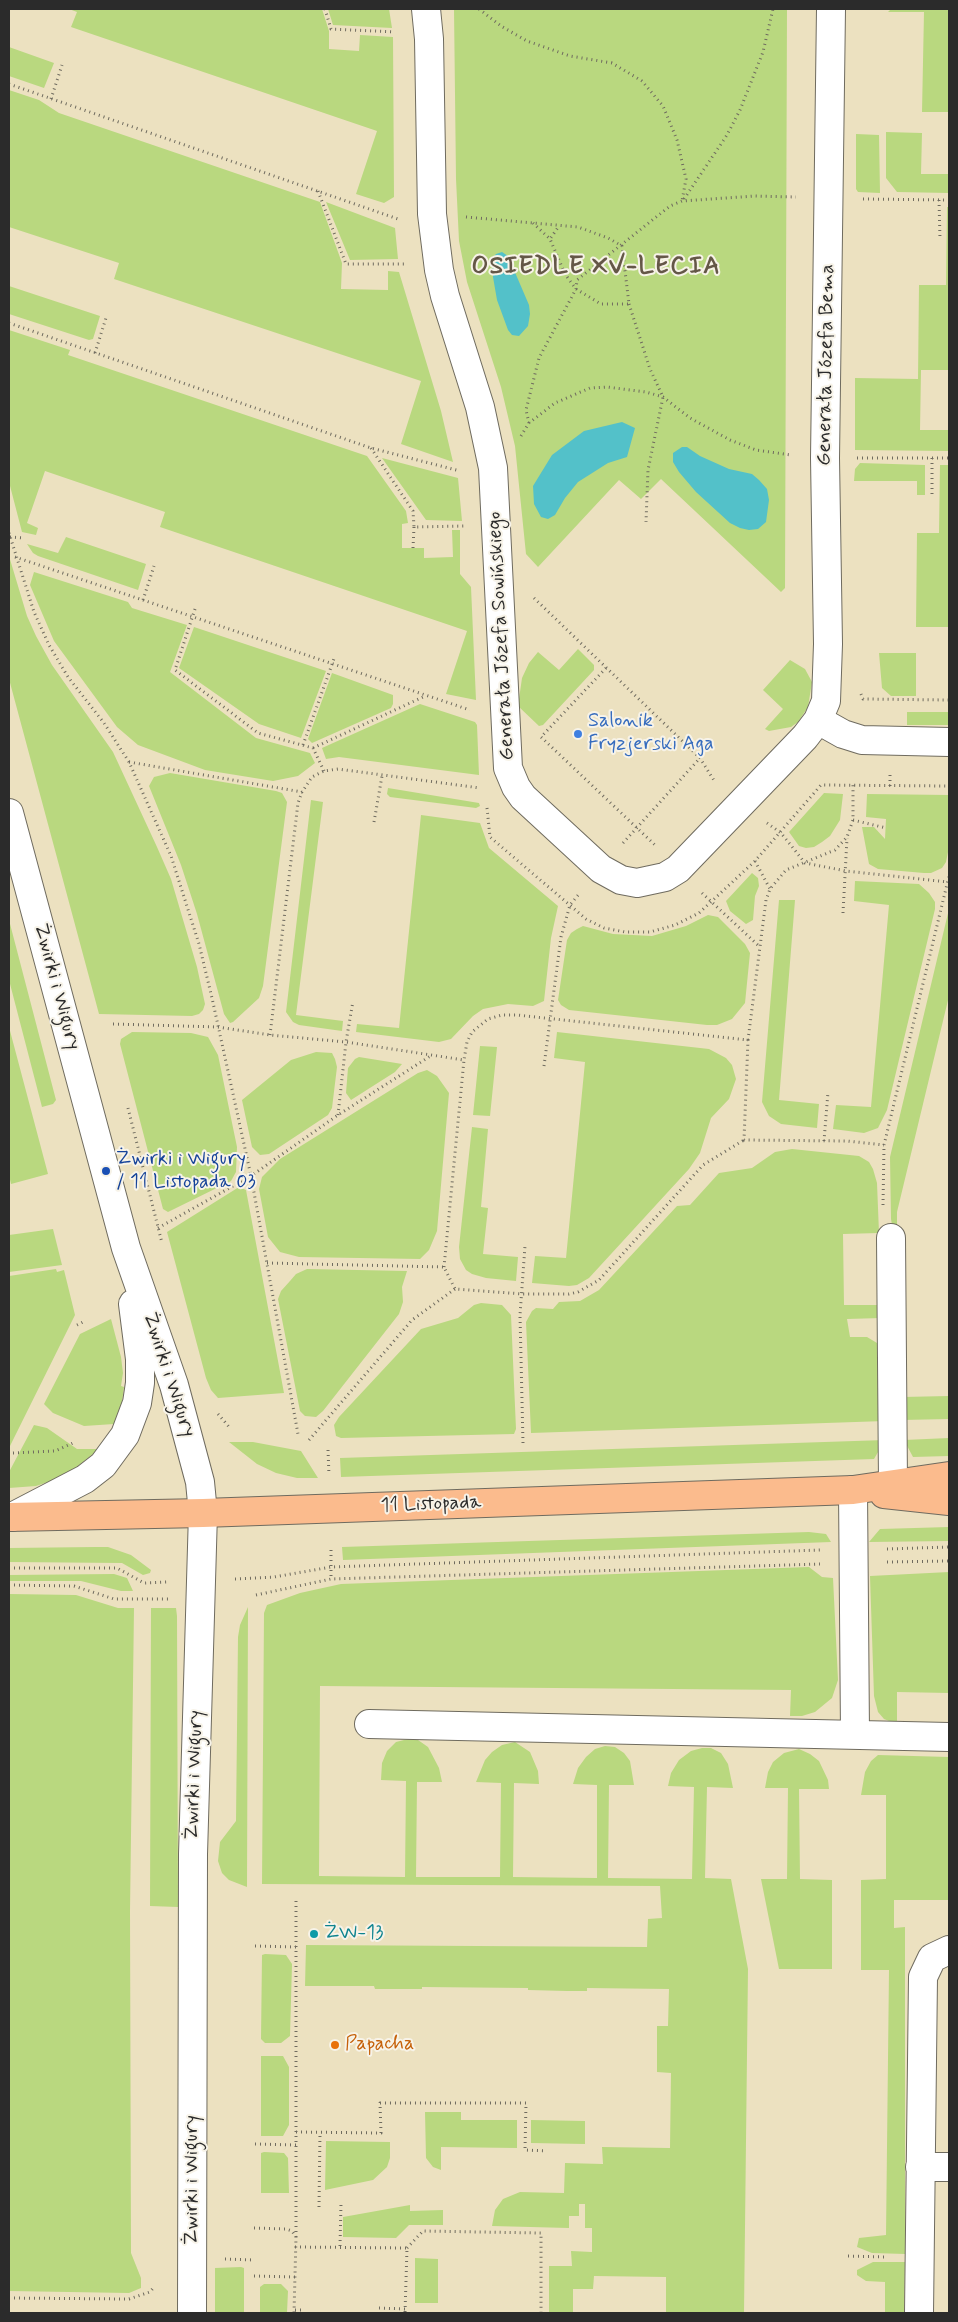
<!DOCTYPE html>
<meta charset="utf-8">
<style>
body{margin:0}
#map{position:relative;width:958px;height:2322px;overflow:hidden;background:#ece1c0;font-family:Mynerve,sans-serif}
canvas{display:block}
.frame{position:absolute;inset:0;border:10px solid #2b2b2b;pointer-events:none}
</style>
<div id="map">
<canvas width="958" height="2322"></canvas>
<div class="frame"></div>
</div>
<script>
const c = document.querySelector('canvas').getContext('2d');
c.lineJoin = 'round';
function fillPath(path, color) {
  c.fillStyle = color;
  c.fill(path, 'evenodd');
}
function poly(rows) {
  const path = new Path2D();
  for (const r of rows) {
    path.moveTo(r[0], r[1]);
    for (let i = 2; i < r.length; i += 2) path.lineTo(r[i], r[i + 1]);
  }
  return path;
}
function stroke(path, color, width, dash) {
  c.strokeStyle = color;
  c.lineWidth = width;
  c.lineCap = dash ? 'butt' : 'round';
  c.setLineDash(dash || []);
  c.stroke(path);
}
function write(font, color, halo, rows, align = 'center') {
  c.font = font + ' Mynerve,sans-serif';
  c.lineWidth = 4;
  c.setLineDash([]);
  c.textBaseline = 'middle';
  c.strokeStyle = halo;
  c.fillStyle = color;
  for (const [text, x, y, turn = 0] of rows) {
    c.save();
    c.translate(x, y);
    c.rotate((+turn || 0) * Math.PI / 180);
    c.textAlign = isNaN(turn) ? turn : align;
    if (halo) c.strokeText(text, 0, 0);
    c.fillText(text, 0, 0);
    c.restore();
  }
}
fillPath(poly([
 [69,9,322,9,329,31,329,49,359,51,360,35,393,37,394,197,384,203,356,194,377,131,71,27,77,12],
 [328,9,389,9,392,28,333,25],
 [454,9,787,9,785,588,781,592,661,479,641,499,619,480,538,567,526,554,515,446,501,387,467,282,459,241,456,179],
 [891,9,949,9,949,112,922,112,924,12,888,12],
 [9,47,54,63,44,88,9,76],
 [9,90,39,100,59,113,320,202,342,263,341,289,388,290,388,271,399,272,441,411,453,462,401,444,421,381,114,279,119,263,9,227],
 [886,132,922,133,921,174,949,174,949,193,897,192,886,178],
 [856,134,879,135,880,193,858,192,856,189],
 [326,202,395,228,398,259,350,260],
 [947,207,949,207,949,370,921,370,920,430,949,430,949,451,855,450,855,378,918,379,919,285,946,285],
 [9,286,100,316,93,339,89,340,9,314],
 [9,330,70,350,68,355,367,456,406,511,408,523,402,524,402,548,424,548,424,558,453,557,452,530,460,530,460,574,471,587,476,700,446,694,467,631,160,527,165,512,45,471,27,523,38,528,36,535,22,532,9,482],
 [382,458,458,478,462,521,426,520],
 [860,463,925,465,925,495,917,495,917,481,854,481,855,469],
 [940,465,949,465,949,627,916,627,917,533,939,533],
 [66,537,146,564,138,590,38,556,33,553,27,544,58,553],
 [9,556,27,616,36,636,52,665,113,752,157,847,171,879,197,967,205,1004,203,1010,199,1014,192,1016,99,1014,9,679],
 [34,572,128,602,132,608,187,625,170,672,256,738,310,753,315,763,298,776,273,781,205,770,138,745,117,727,54,641,30,585],
 [194,627,326,671,301,738,259,724,179,668],
 [578,649,594,665,594,670,543,725,539,726,518,706,522,678,529,663,538,652,559,670],
 [879,653,916,653,916,696,891,696,882,688],
 [790,660,805,669,812,682,808,707,798,722,791,727,769,731,765,729,783,709,763,690],
 [332,673,393,695,393,704,391,708,312,743,308,739],
 [420,704,475,722,477,725,479,775,339,757,326,759,322,748],
 [907,712,949,712,949,725,907,725],
 [170,773,276,791,282,793,287,802,263,986,259,998,233,1022,230,1023,224,1014,197,914,181,865,149,786,154,777],
 [388,788,479,803,480,806,476,808,390,797,387,794],
 [824,793,843,794,840,820,830,836,822,842,814,847,806,848,799,846,789,832],
 [867,794,949,795,949,847,946,862,942,868,931,873,924,873,878,869,869,864,862,827,874,827,885,839,886,819,866,817],
 [311,800,323,802,296,1015,343,1021,342,1031,299,1025,293,1022,286,1012],
 [421,815,480,823,489,848,558,906,551,938,544,1001,533,1006,508,1004,483,1009,473,1016,451,1039,439,1042,356,1032,357,1024,399,1028],
 [752,873,758,878,759,886,755,896,753,920,746,924,730,911,726,901],
 [855,881,919,884,929,893,935,902,935,909,887,1110,878,1128,864,1133,833,1129,836,1105,871,1107,889,905,854,901],
 [779,900,795,900,779,1100,819,1104,817,1128,781,1124,769,1116,762,1102],
 [949,909,949,996,897,1212,897,1232,893,1231,891,1219,890,1157],
 [708,915,718,917,745,944,750,953,745,1003,732,1019,717,1025,707,1025,569,1010,561,1005,558,1000,567,940,571,933,577,929,583,926,613,934,652,936,686,926],
 [9,920,56,1100,53,1104,42,1107,9,980],
 [9,1027,48,1174,11,1184,9,1175],
 [132,1032,191,1033,208,1037,218,1055,237,1147,236,1172,231,1181,168,1212,163,1209,120,1044,121,1039],
 [557,1032,709,1049,726,1058,732,1065,736,1079,729,1099,711,1118,700,1153,689,1169,589,1278,577,1285,569,1286,532,1283,535,1256,566,1258,585,1062,554,1058],
 [480,1046,497,1047,490,1116,473,1115],
 [316,1052,332,1053,335,1059,337,1067,332,1108,328,1115,269,1154,260,1155,252,1147,242,1100,291,1060],
 [359,1057,396,1063,402,1064,395,1072,351,1100,346,1093,348,1068,355,1059],
 [427,1070,437,1076,449,1093,437,1231,429,1250,420,1259,299,1257,280,1252,268,1237,259,1189,262,1177,280,1159,418,1073],
 [472,1127,488,1129,481,1207,488,1208,483,1254,518,1257,516,1281,486,1278,472,1274,466,1270,460,1259,459,1247],
 [792,1149,859,1156,869,1162,873,1169,877,1183,879,1233,843,1234,844,1305,881,1305,881,1318,847,1319,850,1337,867,1337,882,1346,885,1421,531,1433,526,1322,532,1311,536,1308,553,1309,559,1302,580,1301,599,1290,677,1206,690,1205,719,1173,752,1168,775,1152],
 [239,1187,246,1190,284,1393,218,1398,211,1390,206,1378,167,1232],
 [53,1229,62,1265,9,1272,9,1235],
 [56,1269,57,1272,64,1270,75,1315,10,1446,9,1276],
 [307,1269,407,1271,402,1287,403,1302,399,1314,323,1411,316,1417,305,1416,300,1411,278,1299,281,1291,290,1281,296,1274],
 [481,1303,502,1305,511,1315,516,1429,514,1434,341,1438,336,1436,334,1425,339,1417,421,1329,458,1318,474,1305],
 [111,1319,121,1357,123,1373,121,1386,124,1387,122,1402,114,1424,84,1426,53,1413,44,1404,80,1334],
 [949,1396,949,1419,902,1420,902,1397],
 [34,1425,47,1428,77,1449,99,1449,73,1470,51,1481,36,1486,9,1488,9,1472],
 [949,1438,949,1456,913,1457,904,1440],
 [885,1440,874,1459,341,1477,340,1458],
 [229,1442,253,1442,301,1451,318,1478,297,1478,276,1473,257,1464],
 [949,1527,949,1541,869,1542,880,1529],
 [809,1532,826,1534,831,1542,343,1560,342,1547],
 [95,1547,108,1547,131,1555,151,1570,150,1573,143,1575,122,1563,9,1562,9,1548],
 [809,1567,822,1577,833,1578,838,1680,832,1698,815,1712,802,1716,790,1716,791,1690,320,1686,319,1876,405,1877,406,1781,381,1780,382,1763,387,1751,396,1742,408,1739,418,1740,428,1747,439,1768,442,1782,417,1782,416,1877,500,1877,501,1783,476,1782,485,1760,492,1752,502,1745,515,1742,530,1752,538,1771,539,1784,514,1783,513,1877,597,1878,597,1785,573,1784,578,1768,586,1757,595,1749,605,1746,615,1747,624,1753,630,1761,634,1785,609,1785,608,1878,692,1879,694,1787,668,1786,671,1773,679,1760,691,1751,702,1748,711,1748,721,1753,728,1764,733,1788,707,1787,705,1878,731,1879,748,1969,744,2313,666,2313,666,2277,594,2276,593,2289,573,2289,573,2313,549,2313,549,2266,572,2266,571,2251,592,2252,592,2228,585,2228,585,2204,579,2204,579,2216,569,2216,569,2228,492,2226,495,2210,503,2199,520,2192,564,2193,565,2163,603,2164,602,2147,670,2148,671,2073,657,2072,657,2026,668,2026,669,1989,587,1988,587,1991,567,1991,528,1990,528,1988,422,1987,422,1989,375,1989,374,1986,305,1986,306,1945,647,1947,648,1919,662,1918,660,1886,262,1884,264,1613,267,1605,300,1593,341,1584],
 [949,1572,949,1693,897,1692,897,1724,884,1719,878,1712,874,1696,870,1576],
 [114,1574,127,1578,133,1591,121,1591,81,1581,9,1581,9,1575],
 [9,1594,76,1595,118,1608,134,1608,130,1911,131,2253,141,2278,141,2288,129,2293,9,2291],
 [248,1607,247,1887,229,1880,222,1873,218,1861,220,1842,236,1821,238,1637,240,1625],
 [151,1608,176,1608,177,1616,178,1907,150,1906],
 [799,1749,810,1754,819,1761,828,1780,829,1789,799,1789,800,1879,832,1880,832,1969,779,1969,761,1879,787,1879,788,1788,765,1788,768,1772,773,1762,784,1753],
 [878,1755,949,1757,949,1900,894,1900,894,1928,905,1927,905,2254,872,2253,857,2247,859,2238,886,2235,889,1970,861,1970,861,1880,886,1879,886,1795,861,1795,865,1772,871,1761],
 [265,1954,286,1955,292,1964,290,2036,281,2043,265,2043,261,2039,262,1955],
 [261,2056,283,2056,289,2067,289,2125,283,2136,261,2136],
 [425,2112,461,2112,461,2120,517,2120,517,2148,441,2147,441,2170,433,2167,426,2158],
 [531,2120,585,2121,585,2144,531,2143],
 [326,2141,390,2142,390,2158,387,2167,373,2180,325,2190],
 [264,2152,284,2153,288,2158,289,2193,261,2193,261,2153],
 [410,2205,410,2211,443,2210,443,2225,409,2225,396,2238,343,2237,343,2217],
 [415,2258,438,2259,438,2303,415,2303],
 [873,2262,905,2262,904,2313,885,2313,885,2282,866,2281,857,2275,857,2270],
 [241,2267,244,2268,244,2313,215,2313,215,2268],
 [264,2284,281,2284,288,2291,287,2313,260,2313,260,2287]
]), '#b9d87f');
fillPath(poly([
 [502,252,508,256,529,305,530,314,528,326,519,336,512,335,508,330,497,300,493,277,492,259,496,254],
 [622,422,635,428,627,457,608,463,578,482,565,498,555,515,548,519,541,517,534,504,533,486,552,455,584,431],
 [682,447,687,447,700,456,729,469,752,474,759,480,767,489,769,500,766,522,758,529,749,530,740,528,730,523,696,492,679,472,673,462,673,453]
]), '#53c1c9');
const minor = poly([
 [426,9,429,39,432,214,439,270,445,296,480,407,493,468,508,768,516,787,523,797,601,869,621,880,637,883,665,877,678,869,805,737,818,720,826,701,828,644,825,458,831,9],
 [818,720,843,734,862,740,949,742],
 [9,813,126,1248,174,1385,200,1482,203,1513,193,1854,192,2313],
 [891,1238,893,1483],
 [853,1490,855,1734],
 [12,1517,85,1479,103,1465,125,1435,137,1403,140,1383,140,1359,133,1304],
 [369,1724,949,1737],
 [920,2167,949,2167],
 [919,2313,923,1977,932,1958,949,1950]
]);
const major = poly([
 [884,1494,949,1501],
 [9,1517,203,1513,853,1490,949,1476]
]);
stroke(minor, '#6f6b5f', 30);
stroke(major, '#6f6b5f', 30);
stroke(poly([
 [325,9,331,29,395,32],
 [479,9,501,26,527,41,570,56,612,63,642,81,663,106,677,140,686,179,682,201],
 [9,84,398,219],
 [51,99,62,65],
 [318,191,346,264,404,264],
 [684,199,727,135,740,110,763,52,773,9],
 [863,199,949,200],
 [939,200,940,239],
 [466,217,578,227,608,238,622,246,629,304,601,304,576,289,565,274,550,239],
 [533,223,550,239,559,226],
 [629,304,650,369,663,397,648,470,646,522],
 [9,323,371,448,460,471],
 [95,353,106,318],
 [529,423,526,410,539,358,576,289,577,280,670,206,682,201,755,196,796,197],
 [521,436,529,423,555,403,590,388,607,387,646,392,663,397,690,418,730,440,756,450,791,455],
 [371,448,413,511,414,527,464,526],
 [857,458,949,458],
 [932,458,932,496],
 [9,533,34,612,49,645,68,677,104,723,129,762,171,856,199,944,212,998,251,1176,298,1434],
 [10,537,24,538],
 [413,548,414,527],
 [15,557,470,710],
 [534,598,700,758,715,782],
 [143,600,154,566],
 [195,609,175,670,258,733,313,748,324,771],
 [606,668,541,737,655,845],
 [861,694,863,699,949,700],
 [303,745,335,656],
 [313,748,423,697],
 [129,762,302,792,312,777,324,771,338,769,480,788],
 [890,786,890,774],
 [487,808,490,837,586,919,604,928,625,932,650,932,675,925,699,913,755,861,821,785,949,786],
 [853,820,886,828],
 [374,822,382,776],
 [767,823,781,833,805,863,846,871,948,882],
 [623,843,700,758],
 [755,861,770,889],
 [702,893,760,947],
 [843,913,847,838],
 [113,1024,218,1027,270,1035,346,1042,464,1060,467,1042,472,1032,488,1019,502,1015,517,1015,748,1040,744,1140,847,1141,884,1145],
 [270,1035,298,803,302,792],
 [748,1040,766,900,770,889,786,870,835,850,847,837,853,820,853,785],
 [544,1066,561,937,570,905,579,894],
 [128,1108,162,1243],
 [338,1115,346,1042,353,1001],
 [824,1141,828,1092],
 [883,1205,884,1145,949,876],
 [158,1228,251,1176,338,1115,432,1055],
 [267,1263,444,1267,455,1289,523,1294,569,1294,578,1292,599,1280,703,1165,744,1140],
 [444,1267,464,1060],
 [77,1325,85,1321],
 [218,1414,230,1428],
 [309,1440,412,1320,455,1289],
 [523,1443,520,1315,525,1246],
 [328,1450,329,1475],
 [13,1453,55,1451,73,1443],
 [887,1549,949,1547],
 [331,1550,331,1579],
 [887,1562,949,1561],
 [9,1568,117,1568,144,1583,167,1582],
 [235,1579,274,1577,331,1567,820,1550],
 [9,1585,74,1586,114,1599,168,1599],
 [256,1595,331,1579,820,1564],
 [255,1946,296,1947],
 [296,2132,381,2133,380,2103,526,2103,525,2150,546,2151],
 [255,2144,296,2145],
 [319,2207,320,2132],
 [254,2228,286,2229,292,2231,296,2237,294,2313],
 [296,2237,296,1901],
 [340,2246,341,2203],
 [295,2247,407,2248,405,2313],
 [407,2248,423,2231,541,2233,541,2313],
 [848,2256,887,2257],
 [225,2259,254,2260],
 [254,2276,295,2277],
 [9,2298,129,2299,150,2292,154,2287],
 [379,2308,405,2309],
 [295,2310,302,2310]
]), '#6f6b5f', 3, [1, 4]);
stroke(minor, '#fff', 28);
stroke(major, '#fbbb8d', 28);
for (const [x, y, r, color] of [
 [578,734,5,"#3f7fe0"],
 [106,1171,5,"#1a4fb4"],
 [314,1934,5,"#0f9aa8"],
 [335,2045,5,"#e8710a"]
]) {
  const dot = new Path2D();
  dot.arc(x, y, r, 0, 2 * Math.PI);
  c.fillStyle = color;
  c.fill(dot);
  stroke(dot, '#f7f3e8', 2);
}
write('20px', '#2b2b2b', '#f7f3e8', [
 ["Generała Józefa Bema",827,365,-89],
 ["Generała Józefa Sowińskiego",502,636,-93],
 ["Żwirki i Wigury",56,987,75],
 ["Żwirki i Wigury",168,1375,72],
 ["11 Listopada",431,1505,-2],
 ["Żwirki i Wigury",195,1775,-88],
 ["Żwirki i Wigury",193,2180,-90]
]);
write('20px', '#366cbe', '#f7f3e8', [
 ["Salonik",588,722],
 ["Fryzjerski Aga",588,745]
], 'left');
write('20px', '#164399', '#f7f3e8', [
 ["Żwirki i Wigury",116,1160],
 ["/ 11 Listopada 03",116,1183]
], 'left');
write('20px', '#0d838f', '#f7f3e8', [
 ["ŻW-13",324,1934]
], 'left');
write('20px', '#c56008', '#f7f3e8', [
 ["Papacha",345,2045]
], 'left');
c.letterSpacing = '1px';
write('bold 25px', '#645747', '#f7f3e8', [
 ["OSIEDLE XV-LECIA",596,268]
]);
c.letterSpacing = '0px';
</script>
